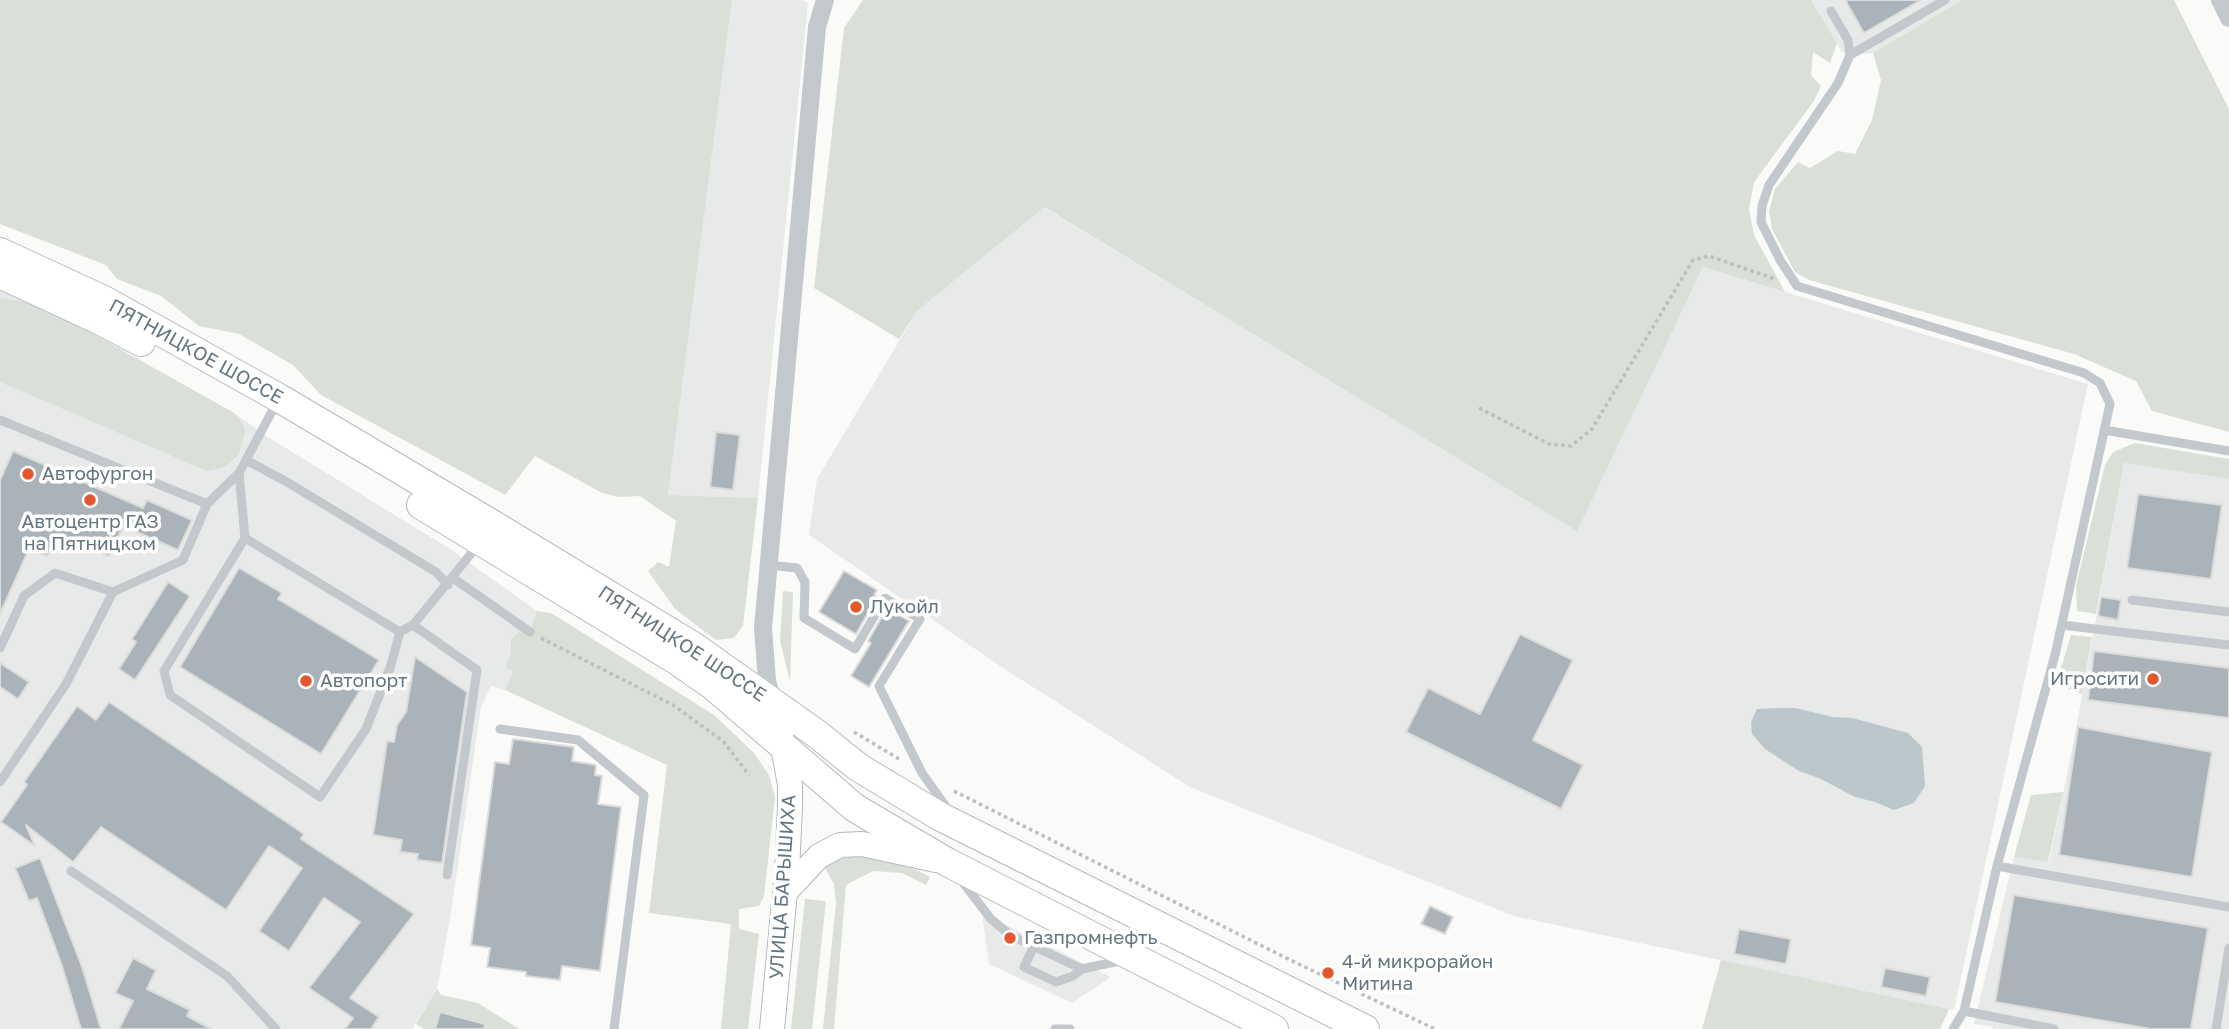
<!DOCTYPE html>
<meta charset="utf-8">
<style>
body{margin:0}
canvas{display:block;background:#fafaf8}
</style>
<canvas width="2229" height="1029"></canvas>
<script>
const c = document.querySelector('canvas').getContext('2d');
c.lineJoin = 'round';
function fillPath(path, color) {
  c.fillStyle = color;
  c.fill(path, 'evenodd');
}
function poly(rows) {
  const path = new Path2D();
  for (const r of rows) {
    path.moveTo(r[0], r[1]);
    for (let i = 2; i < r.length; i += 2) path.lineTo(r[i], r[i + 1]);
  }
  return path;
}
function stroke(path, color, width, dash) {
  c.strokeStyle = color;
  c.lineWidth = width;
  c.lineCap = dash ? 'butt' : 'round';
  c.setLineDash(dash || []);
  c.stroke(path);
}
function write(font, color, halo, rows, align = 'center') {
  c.font = font + ' "Golos Text",sans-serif';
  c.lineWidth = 7;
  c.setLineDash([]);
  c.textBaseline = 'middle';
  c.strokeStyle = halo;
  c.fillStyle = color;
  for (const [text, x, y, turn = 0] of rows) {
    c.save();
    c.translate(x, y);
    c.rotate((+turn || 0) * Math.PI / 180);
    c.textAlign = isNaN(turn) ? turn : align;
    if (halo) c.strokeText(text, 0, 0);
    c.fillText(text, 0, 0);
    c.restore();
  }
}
fillPath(poly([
 [732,0,802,0,808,3,758,498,668,495],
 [1811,0,1962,0,1873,53,1850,55,1842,52],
 [1043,207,1576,530,1703,267,2088,384,1954,1010,1514,916,1190,787,1003,668,809,535,817,479,917,311],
 [0,290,88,331,234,413,268,437,450,549,537,611,505,690,491,686,481,707,450,919,437,989,412,1029,0,1029],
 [2124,463,2229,479,2229,1029,1993,1029,1993,1027,1974,1024,2014,857,2049,862,2076,729],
 [982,913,1111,977,1072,1003,989,964]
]), '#e8e9e9');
fillPath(poly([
 [0,0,732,0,668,495,758,498,743,626,734,638,716,640,675,609,648,571,658,562,669,567,676,521,640,496,619,497,602,493,535,456,505,495,321,395,293,365,239,334,199,326,161,296,117,279,106,265,0,224],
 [863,0,1811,0,1837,43,1830,63,1813,52,1811,75,1821,86,1814,101,1754,182,1749,209,1754,235,1785,292,1703,267,1577,531,1044,207,917,311,899,339,814,288,844,28],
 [1962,0,2174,0,2229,109,2229,432,2152,411,2136,381,2074,354,1809,280,1795,272,1772,229,1769,211,1775,189,1798,162,1810,168,1838,151,1855,154,1872,120,1881,80,1873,53],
 [0,298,30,303,88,331,234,413,243,424,245,431,239,454,225,467,207,471,0,382],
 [2135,443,2229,459,2229,479,2124,463,2096,614,2077,611,2076,586,2105,465,2113,452],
 [783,591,793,592,790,682,780,640],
 [537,611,551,613,714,715,754,753,769,775,775,797,764,896,759,906,739,909,739,929,759,934,748,1029,721,1029,731,924,649,913,667,765,505,690,513,671,505,667,511,654,511,640,521,630,531,627],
 [2071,635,2092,637,2082,694,2066,688,2059,675],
 [2063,792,2048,862,2014,857,2031,795],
 [878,851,930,877,926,885,902,873,873,871,846,885,834,1029,823,1029,836,903,834,884,825,868,819,862,828,855],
 [805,899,826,901,812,1029,791,1029],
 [1721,960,1949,1009,1940,1029,1702,1029],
 [437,989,441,995,478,1003,519,1029,424,1029,416,1024]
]), '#dadfd7');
fillPath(poly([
 [1776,708,1795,708,1833,717,1852,718,1908,733,1922,747,1925,786,1914,803,1894,810,1875,802,1855,797,1819,778,1799,771,1765,749,1752,734,1751,722,1757,709]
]), '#bbc7cb');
const building = poly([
 [1845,0,1921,0,1864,33,1845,0],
 [716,432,740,435,733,490,710,487,716,432],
 [13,451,143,508,147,500,192,520,178,550,123,526,109,556,57,534,47,556,29,549,0,614,0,480,13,451],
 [2138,494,2222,505,2211,579,2127,568,2138,494],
 [239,568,282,593,278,599,379,660,321,754,180,667,239,568],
 [844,571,877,590,874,595,877,597,856,634,819,612,844,571],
 [168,582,190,596,135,680,119,669,136,642,132,639,168,582],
 [2101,597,2121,600,2118,620,2098,616,2101,597],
 [887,608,909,621,869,687,851,676,871,643,868,641,887,608],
 [1520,634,1573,660,1533,740,1583,765,1561,809,1406,732,1428,688,1480,714,1520,634],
 [2094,651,2229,668,2229,718,2088,700,2094,651],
 [415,657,467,692,442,863,417,860,418,854,400,852,402,840,373,835,387,741,394,742,397,725,406,712,415,657],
 [0,663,29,682,18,699,0,687,0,663],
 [109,702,304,834,301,839,414,914,350,998,379,1017,371,1029,345,1029,353,1018,309,988,360,922,324,898,289,951,259,931,302,868,269,846,226,910,101,827,73,862,26,825,35,846,1,822,27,785,24,782,77,706,96,720,109,702],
 [2078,727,2212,752,2192,877,2059,855,2078,727],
 [513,739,574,747,572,761,596,765,595,775,602,776,598,804,621,807,600,971,562,966,560,980,526,976,526,972,487,967,490,948,471,945,495,762,509,764,513,739],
 [40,858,82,967,101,1029,81,1029,62,966,37,898,29,901,15,868,40,858],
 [2014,895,2208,928,2191,1029,2151,1029,1995,1002,2014,895],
 [1430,906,1453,917,1445,934,1421,924,1430,906],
 [1739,929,1791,939,1786,964,1734,954,1739,929],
 [133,958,156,970,147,989,190,1010,187,1016,211,1029,119,1029,133,1001,115,993,133,958],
 [1885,968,1930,977,1926,996,1881,987,1885,968],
 [440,1012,485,1024,484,1029,435,1029,440,1012]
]);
fillPath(building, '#aab3b9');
stroke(building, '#dcdcda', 2);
const secondary = poly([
 [786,891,819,856,840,845,862,844,936,860],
 [772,1029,787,871,790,806,790,785,781,736]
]);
const primary = poly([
 [0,252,104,300,279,398,492,524,693,646,817,734,858,767,939,816,1365,1029],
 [0,274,99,320,141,342],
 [421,505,676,660,712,685,855,808,947,862,1274,1029]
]);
stroke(secondary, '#b3babf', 26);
stroke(primary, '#b5babe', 30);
stroke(poly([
 [1479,408,1549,444,1571,446,1592,429,1693,260,1709,256,1775,279],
 [541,638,673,705,723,741,749,775],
 [854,732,899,759],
 [954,791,1284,957,1435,1029]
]), '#bbbfc2', 3.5, [3.5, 3.5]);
stroke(poly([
 [1945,0,1850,55,1838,83,1769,185,1762,206,1761,222,1780,260,1797,286,2084,373,2100,383,2110,404,2055,655,1997,866,1964,1011,1953,1029],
 [1831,11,1848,40,1850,55],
 [0,420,207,504,239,473,277,402],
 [2104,430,2229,451],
 [246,460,287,482,436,572,448,585],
 [239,473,245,538,400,632,413,625,479,544],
 [245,538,164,671,170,695,320,797,366,729,390,668,400,632],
 [768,565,797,568,805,582,804,618,855,649,885,598,920,619,879,686,922,773,947,808],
 [453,578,530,632],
 [2132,600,2229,612],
 [413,625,477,670,447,875],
 [2062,625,2229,645],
 [0,648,24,596,55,573,113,592,183,560,207,504],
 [500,729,578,740,644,795,614,1029],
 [0,782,66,684,113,592],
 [1997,866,2229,907],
 [71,871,227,976,276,1029],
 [961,880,991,919,1010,935,1082,969,1124,960],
 [1034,946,1024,967,1056,982,1073,976,1082,969],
 [1964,1011,2054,1029],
 [1055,1029,1070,1029],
 [2216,1029,2229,948]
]), '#c3c8cc', 9);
stroke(poly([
 [2220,0,2229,18],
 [773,702,767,681,763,628,817,27,825,0]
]), '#c3c8cc', 18);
stroke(secondary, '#fff', 24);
stroke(primary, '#fff', 28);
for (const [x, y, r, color] of [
 [28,474,7,"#e4572e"],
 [90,500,7,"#e4572e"],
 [856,607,7,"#e4572e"],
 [2153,679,7,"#e4572e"],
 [306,681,7,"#e4572e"],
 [1010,938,7,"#e4572e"],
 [1328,973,7,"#e4572e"]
]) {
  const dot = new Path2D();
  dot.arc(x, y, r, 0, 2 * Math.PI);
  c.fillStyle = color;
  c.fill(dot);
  stroke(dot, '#fff', 2.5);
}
write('19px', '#657683', '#fff', [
 ["ПЯТНИЦКОЕ ШОССЕ",196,352,29],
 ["ПЯТНИЦКОЕ ШОССЕ",682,644,33],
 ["УЛИЦА БАРЫШИХА",783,887,-86]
]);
write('19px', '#657683', '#fff', [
 ["Автофургон",42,474],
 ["Автоцентр ГАЗ",90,522,"center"],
 ["на Пятницком",90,544,"center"],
 ["Лукойл",870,607],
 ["Игросити",2139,679,"right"],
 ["Автопорт",320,681],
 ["Газпромнефть",1024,938],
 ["4-й микрорайон",1342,962],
 ["Митина",1342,984]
], 'left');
</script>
